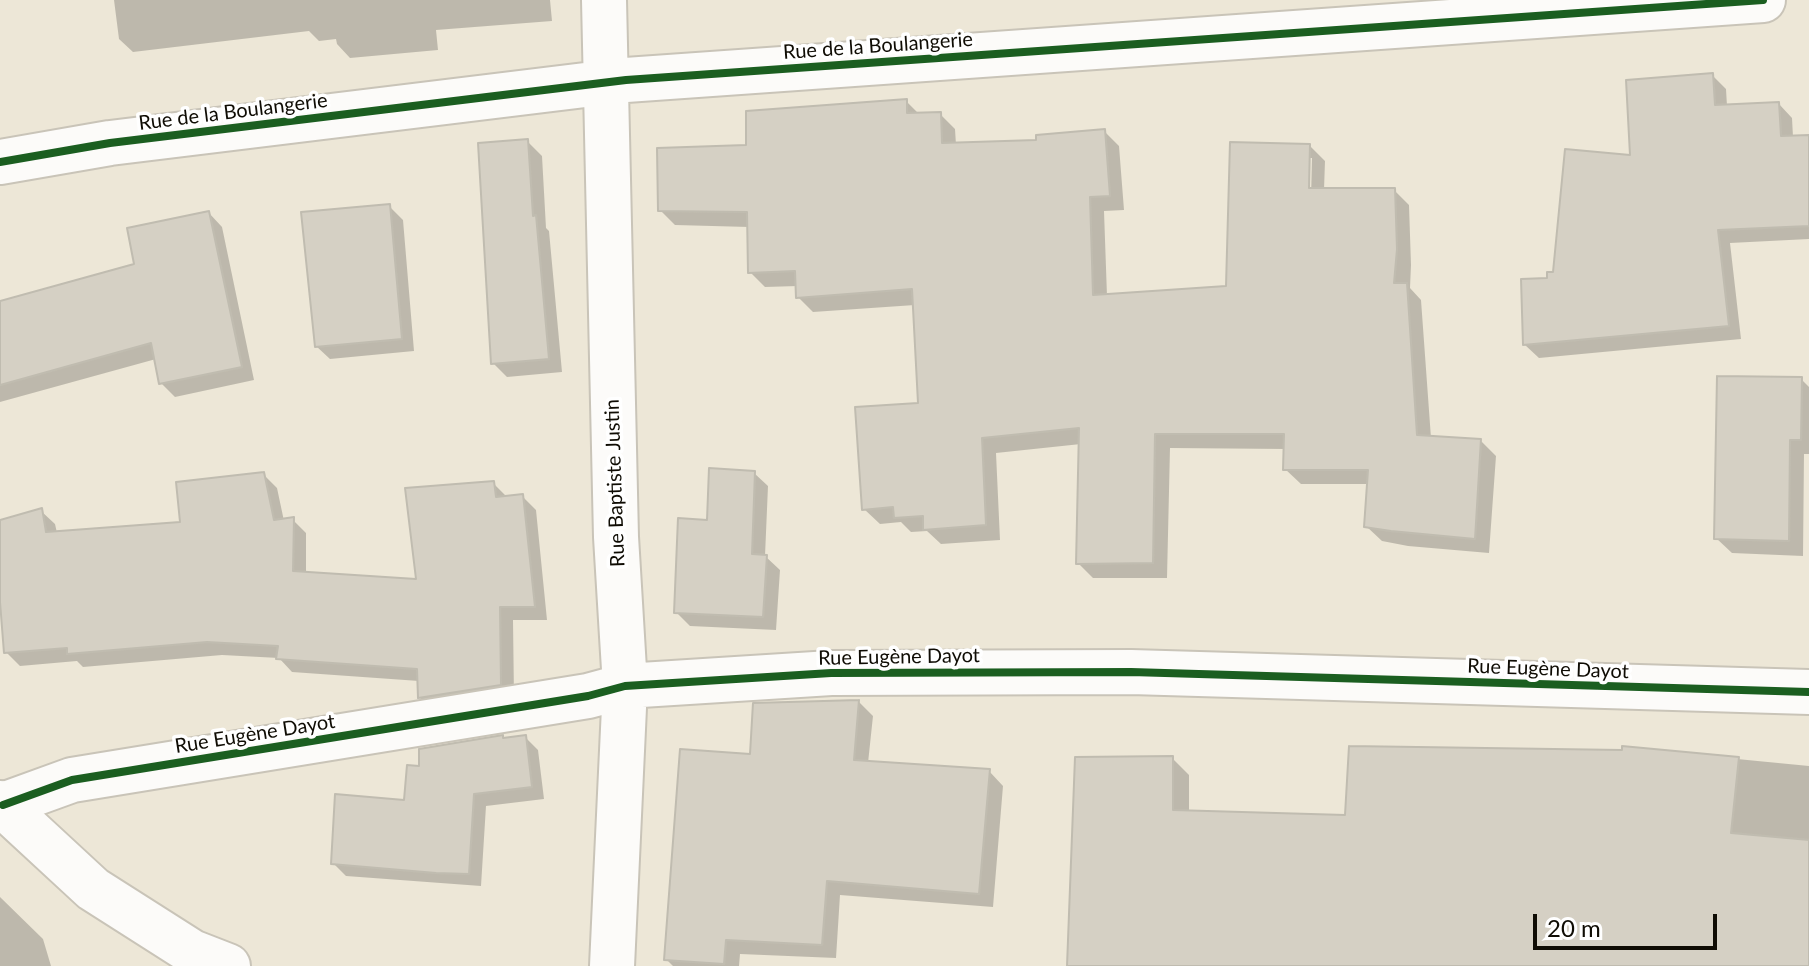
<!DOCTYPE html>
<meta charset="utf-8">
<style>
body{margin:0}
#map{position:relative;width:1809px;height:966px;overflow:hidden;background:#ede7d7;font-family:Lato,sans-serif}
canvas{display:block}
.scale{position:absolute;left:1533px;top:914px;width:184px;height:36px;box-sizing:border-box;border:4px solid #0f0c04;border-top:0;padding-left:10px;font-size:24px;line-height:28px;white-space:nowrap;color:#0f0c04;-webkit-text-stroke:6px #fff;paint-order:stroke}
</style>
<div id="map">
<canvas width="1809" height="966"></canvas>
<div class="scale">20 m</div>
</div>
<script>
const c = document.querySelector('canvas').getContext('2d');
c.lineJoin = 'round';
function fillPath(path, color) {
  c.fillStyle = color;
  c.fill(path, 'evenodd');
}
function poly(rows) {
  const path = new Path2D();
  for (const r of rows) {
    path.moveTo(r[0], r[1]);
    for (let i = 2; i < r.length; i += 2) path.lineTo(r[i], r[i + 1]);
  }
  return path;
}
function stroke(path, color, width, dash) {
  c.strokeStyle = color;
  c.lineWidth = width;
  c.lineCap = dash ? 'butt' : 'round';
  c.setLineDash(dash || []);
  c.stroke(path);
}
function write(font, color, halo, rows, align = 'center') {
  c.font = font + ' Lato,sans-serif';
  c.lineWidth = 7;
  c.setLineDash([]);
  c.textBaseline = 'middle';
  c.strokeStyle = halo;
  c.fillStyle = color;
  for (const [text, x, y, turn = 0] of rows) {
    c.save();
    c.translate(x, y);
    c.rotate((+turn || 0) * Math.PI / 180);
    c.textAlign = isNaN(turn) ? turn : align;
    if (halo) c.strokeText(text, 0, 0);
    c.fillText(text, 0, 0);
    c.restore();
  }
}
fillPath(poly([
 [114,0,550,0,552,21,436,30,438,50,350,58,337,44,336,39,319,41,309,31,133,52,119,39],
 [1712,75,1726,89,1727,106,1779,104,1792,118,1793,137,1809,137,1809,239,1730,243,1741,339,1539,358,1525,345,1549,280,1632,157],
 [906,101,920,115,940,114,955,129,956,145,1038,141,1104,131,1119,146,1124,210,1104,211,1107,296,1228,287,1310,146,1325,161,1324,190,1394,190,1409,205,1411,265,1410,288,1421,300,1431,438,1481,441,1496,456,1489,553,1408,546,1382,541,1366,526,1369,484,1301,484,1285,469,1286,449,1170,448,1167,578,1093,578,1078,563,1081,444,996,453,1000,540,941,544,927,531,911,532,901,522,880,524,864,509,920,405,915,305,813,312,798,297,798,286,765,287,750,272,749,227,675,225,660,210,748,147],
 [1308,158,1312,158,1311,198,1307,198],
 [528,142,542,156,546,228,549,231,562,372,507,377,493,363],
 [390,207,403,220,414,351,330,359,316,346],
 [209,213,222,227,254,380,175,397,161,383,156,359,0,402,0,303,137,266],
 [1801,379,1809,387,1809,454,1804,454,1803,556,1732,553,1716,538],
 [754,473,768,486,765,556,780,570,776,630,690,626,676,612,709,522],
 [263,474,277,488,284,521,293,520,306,533,306,574,418,581,493,483,508,498,523,497,536,510,547,620,513,620,514,698,433,711,420,698,419,681,292,672,279,658,222,655,83,667,77,661,20,666,6,652,0,578,0,522,41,511,55,524,57,533,182,524],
 [859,702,873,716,868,763,989,771,1003,786,993,907,840,895,836,958,740,954,739,966,673,966,666,959,752,756],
 [503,737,505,740,525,737,538,750,544,799,486,806,481,886,346,876,333,863,406,802,421,768],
 [1624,748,1809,766,1809,966,1071,966,1172,758,1189,775,1189,813,1347,817,1624,752],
 [0,897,43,939,51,966,0,966]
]), '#0003');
const building = poly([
 [1713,73,1715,105,1779,102,1781,136,1809,135,1809,226,1718,230,1729,326,1523,345,1521,279,1547,278,1547,272,1553,272,1565,149,1630,155,1626,80,1713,73],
 [907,99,907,113,941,112,942,143,1036,140,1036,135,1105,129,1110,196,1090,197,1093,295,1226,286,1230,142,1310,144,1309,188,1395,188,1397,249,1394,283,1407,283,1417,435,1481,439,1475,539,1391,531,1364,527,1368,470,1283,470,1284,434,1155,434,1153,563,1076,564,1079,428,982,438,986,525,923,530,923,516,894,518,893,507,862,510,855,407,918,403,912,289,796,298,795,271,748,273,747,212,658,211,657,148,746,145,746,111,907,99],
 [528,139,533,216,536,215,549,359,491,364,478,143,528,139],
 [390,204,402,339,315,347,301,212,390,204],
 [209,211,242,367,159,384,151,343,0,385,0,301,134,264,127,228,209,211],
 [1717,376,1802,377,1801,440,1790,440,1789,541,1714,539,1717,376],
 [709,468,755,471,752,554,767,555,763,617,674,613,678,518,707,520,709,468],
 [264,472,274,520,294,517,293,571,416,579,405,488,494,481,496,497,523,494,535,607,500,607,501,685,418,698,417,669,276,659,278,646,207,642,67,654,67,648,4,653,0,602,0,520,42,508,46,532,180,522,176,482,264,472],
 [859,700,854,760,990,769,979,894,827,881,822,945,726,940,724,964,664,960,680,749,750,754,753,703,859,700],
 [503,735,503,738,526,735,532,787,474,794,469,874,436,873,331,864,335,794,404,800,407,765,419,766,419,749,503,735],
 [1349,746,1622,750,1622,746,1739,757,1731,833,1809,840,1809,966,1067,966,1075,757,1173,756,1173,810,1345,815,1349,746]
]);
fillPath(building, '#d5d0c4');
stroke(building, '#c0bcb0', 2);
const street = poly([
 [604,0,616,537,625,686,612,966],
 [0,162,110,143,626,80,1763,0],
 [3,805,72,780,588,696,625,686,831,673,1131,672,1809,692]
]);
const secondary = poly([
 [0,803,93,889,192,952,228,966]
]);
stroke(street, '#c9c4b8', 48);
stroke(secondary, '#c9c4b8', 48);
stroke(street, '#fcfbf9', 44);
stroke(secondary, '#fcfbf9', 44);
stroke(poly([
 [0,162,110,143,626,80,1763,0],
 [3,805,72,780,588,696,625,686,831,673,1131,672,1809,692]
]), '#1b5e20', 8);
write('20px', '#0f0c04', '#fff', [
 ["Rue de la Boulangerie",878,46,-4],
 ["Rue de la Boulangerie",233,112,-7],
 ["Rue Baptiste Justin",615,483,-92],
 ["Rue Eugène Dayot",899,657,-1],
 ["Rue Eugène Dayot",1548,669,2],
 ["Rue Eugène Dayot",255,734,-9]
]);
</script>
